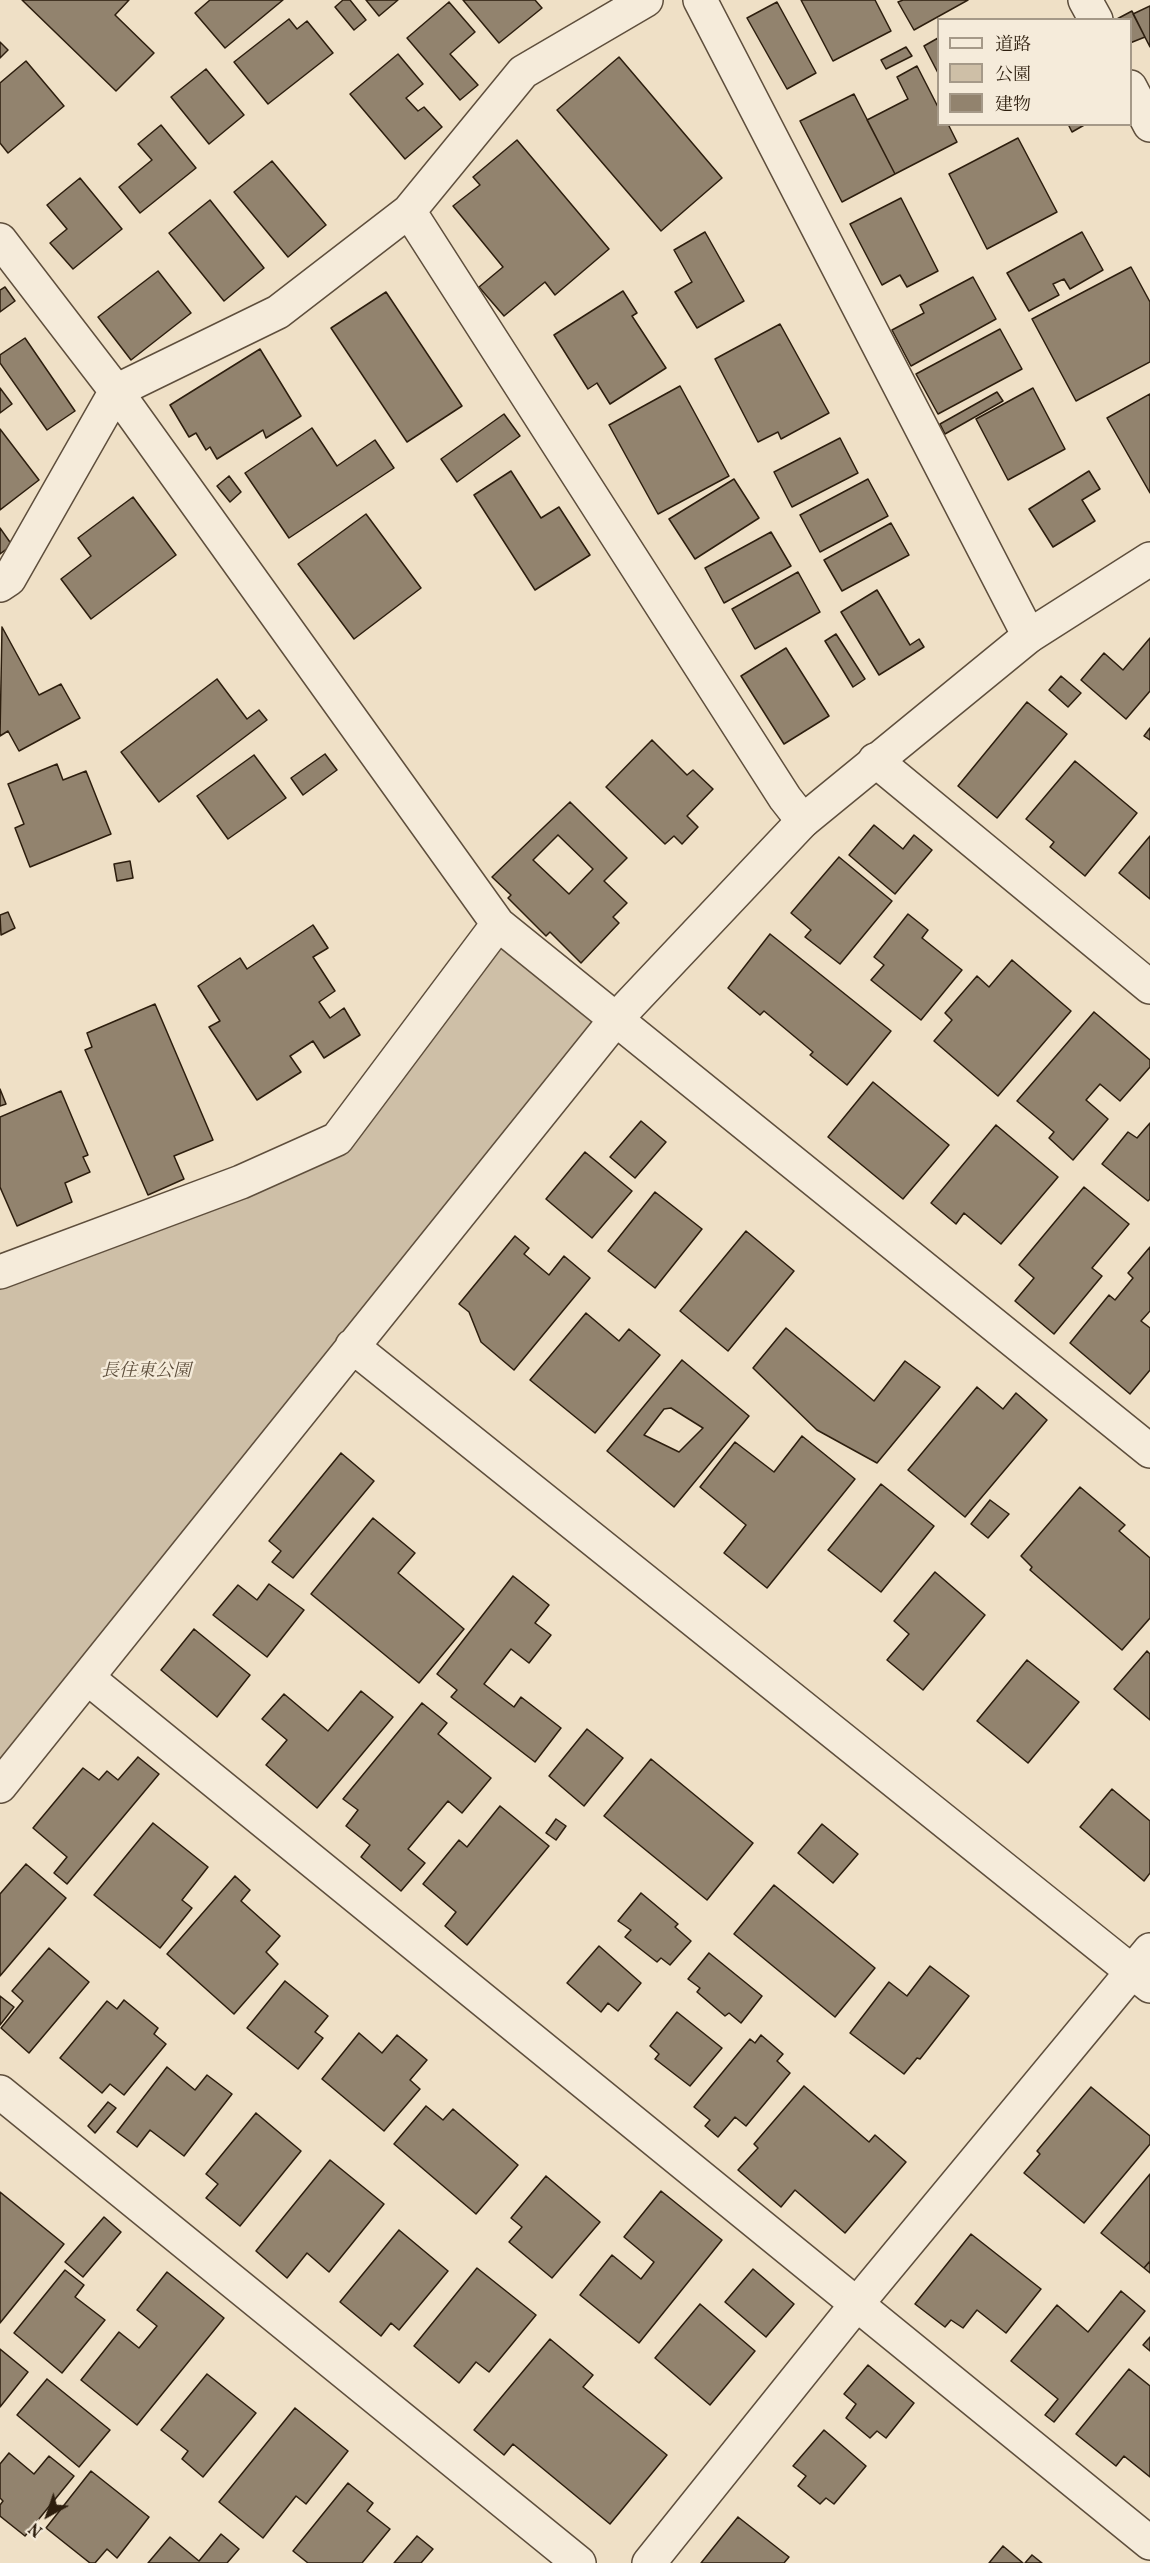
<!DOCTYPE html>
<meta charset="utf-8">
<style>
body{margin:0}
#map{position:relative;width:1150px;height:2563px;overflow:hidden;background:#efe0c6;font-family:Vollkorn,"Noto Serif JP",serif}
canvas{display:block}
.legend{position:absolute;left:937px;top:18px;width:195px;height:108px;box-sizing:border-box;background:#f5ebda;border:2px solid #a59988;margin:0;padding:8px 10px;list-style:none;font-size:18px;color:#2d1e0e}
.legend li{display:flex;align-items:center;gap:12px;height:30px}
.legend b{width:30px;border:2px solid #a59988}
.north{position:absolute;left:18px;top:2485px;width:60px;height:60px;-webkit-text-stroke:4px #f5ebda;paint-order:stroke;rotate:220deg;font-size:16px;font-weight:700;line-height:24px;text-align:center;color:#2d1e0e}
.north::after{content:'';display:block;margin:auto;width:21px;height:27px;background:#2d1e0e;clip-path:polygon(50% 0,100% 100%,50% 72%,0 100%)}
</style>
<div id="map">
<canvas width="1150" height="2563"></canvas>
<ul class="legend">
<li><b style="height:8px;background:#f5ebda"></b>道路</li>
<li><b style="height:16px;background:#cebfa7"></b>公園</li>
<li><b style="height:16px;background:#92836e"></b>建物</li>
</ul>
<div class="north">N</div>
</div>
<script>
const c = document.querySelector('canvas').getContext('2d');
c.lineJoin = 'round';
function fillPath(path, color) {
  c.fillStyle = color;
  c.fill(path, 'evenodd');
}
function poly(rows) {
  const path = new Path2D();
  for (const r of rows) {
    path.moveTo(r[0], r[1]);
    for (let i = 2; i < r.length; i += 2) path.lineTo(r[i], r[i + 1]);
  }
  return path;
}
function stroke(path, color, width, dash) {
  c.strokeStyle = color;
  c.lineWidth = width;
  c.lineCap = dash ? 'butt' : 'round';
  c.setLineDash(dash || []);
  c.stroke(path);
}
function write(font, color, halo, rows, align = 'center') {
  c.font = font + ' Vollkorn,"Noto Serif JP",serif';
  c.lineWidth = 5;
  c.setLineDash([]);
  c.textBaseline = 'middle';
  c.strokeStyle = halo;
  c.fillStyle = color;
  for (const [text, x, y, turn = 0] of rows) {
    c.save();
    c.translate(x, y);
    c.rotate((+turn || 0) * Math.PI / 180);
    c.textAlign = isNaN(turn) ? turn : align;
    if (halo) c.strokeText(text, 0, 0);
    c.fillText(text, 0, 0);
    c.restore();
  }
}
fillPath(poly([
 [498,924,616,1019,0,1786,0,1272,337,1139]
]), '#cebfa7');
const building = poly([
 [22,0,129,0,115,15,154,53,116,91,22,0],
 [210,0,283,0,225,48,195,13,210,0],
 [343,0,350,0,366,20,354,30,335,7,343,0],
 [366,0,398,0,379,16,366,0],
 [463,0,535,0,542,8,499,43,463,0],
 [801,0,875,0,891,31,833,61,801,0],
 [903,0,968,0,914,30,898,2,903,0],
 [449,2,475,32,450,54,478,85,460,100,407,38,449,2],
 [777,2,816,73,787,89,747,18,777,2],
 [1150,6,1150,47,1133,14,1150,6],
 [1132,11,1145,37,1130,43,1130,20,1115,20,1132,11],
 [289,19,297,29,307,21,333,53,268,104,234,62,289,19],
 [938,38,938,73,924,46,938,38],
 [0,42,8,50,0,58,0,42],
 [906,47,912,56,886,69,881,60,906,47],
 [398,54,423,84,406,98,418,111,424,107,442,127,405,159,350,94,398,54],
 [619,57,722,178,661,231,557,110,619,57],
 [26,61,64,106,8,153,0,143,0,83,26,61],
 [917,66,938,107,938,124,948,124,957,142,895,174,867,120,908,99,897,77,917,66],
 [206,69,244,115,209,144,171,97,206,69],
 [854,94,895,174,842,202,800,121,854,94],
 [1068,124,1086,124,1072,132,1068,124],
 [161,125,196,168,140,213,119,187,152,160,138,144,161,125],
 [1018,138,1057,212,987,249,949,174,1018,138],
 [517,140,609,249,555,295,545,282,504,316,479,287,503,267,453,206,480,185,473,177,517,140],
 [272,161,326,225,288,257,234,192,272,161],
 [80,178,122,229,73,269,50,243,67,229,47,205,80,178],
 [901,198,938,271,907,287,900,275,882,285,850,224,901,198],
 [210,200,264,268,224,301,169,233,210,200],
 [705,232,744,301,697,328,675,292,692,282,674,250,705,232],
 [1082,232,1103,270,1070,289,1064,279,1053,284,1059,295,1029,311,1007,273,1082,232],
 [1131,267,1150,302,1150,362,1076,401,1032,319,1131,267],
 [158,271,191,313,131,360,98,317,158,271],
 [973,277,996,319,911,366,892,330,924,313,920,305,973,277],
 [5,287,15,301,0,312,0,290,5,287],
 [623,291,637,313,632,316,666,368,610,404,597,383,588,389,554,335,623,291],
 [386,292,462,406,407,442,331,328,386,292],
 [780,324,829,413,781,439,778,432,758,442,715,359,780,324],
 [1000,329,1022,369,938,414,916,374,1000,329],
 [25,338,75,411,47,430,0,363,0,355,25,338],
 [260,349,301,416,266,438,263,430,217,459,210,447,206,450,196,433,189,437,170,405,260,349],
 [680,386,729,476,658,514,609,425,680,386],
 [0,388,12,404,0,413,0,388],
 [1033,388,1065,449,1008,480,976,419,1033,388],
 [997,392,1003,401,945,434,940,424,997,392],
 [1150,394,1150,493,1107,418,1150,394],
 [504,414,520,436,457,482,441,459,504,414],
 [312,428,337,466,375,440,394,468,289,538,245,473,312,428],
 [0,429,39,480,0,510,0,429],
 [840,438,858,473,792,507,774,472,840,438],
 [511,471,541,518,559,507,590,555,535,590,474,495,511,471],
 [1089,471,1100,489,1082,500,1095,521,1053,547,1029,509,1089,471],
 [229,476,241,492,230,502,217,486,229,476],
 [734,479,759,518,695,559,669,519,734,479],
 [868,479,888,516,820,552,800,515,868,479],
 [133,497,176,555,91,619,61,579,91,556,78,538,133,497],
 [366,514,421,588,354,639,298,564,366,514],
 [891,523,909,555,842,591,824,560,891,523],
 [0,528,12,545,0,554,0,528],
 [771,532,791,566,724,603,705,568,771,532],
 [798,572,820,612,755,649,732,609,798,572],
 [877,590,910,645,919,639,924,647,879,675,841,612,877,590],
 [2,627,39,695,61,684,80,718,19,751,8,731,0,736,2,627],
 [836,634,865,679,853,687,825,641,836,634],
 [1150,638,1150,691,1126,719,1081,680,1104,653,1123,670,1150,638],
 [786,648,829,716,784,744,741,676,786,648],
 [1061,676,1081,693,1068,707,1049,690,1061,676],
 [217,679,247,719,259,710,267,720,159,802,121,752,217,679],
 [1027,702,1067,734,997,818,958,786,1027,702],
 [1150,728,1150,740,1144,736,1150,728],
 [652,740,687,775,693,770,713,789,687,816,698,827,682,844,674,836,665,844,606,787,652,740],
 [325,754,337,770,303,795,291,778,325,754],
 [254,755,286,798,228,839,197,796,254,755],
 [1075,761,1137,813,1085,876,1050,847,1054,842,1026,819,1075,761],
 [57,764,63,780,86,771,111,834,30,867,15,828,24,824,8,784,57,764],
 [570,802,627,858,604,881,627,903,613,917,619,923,581,963,550,932,546,936,508,898,511,895,492,877,570,802],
 [558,835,593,869,569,894,533,860,558,835],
 [874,825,903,849,914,835,932,850,895,894,849,855,874,825],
 [1150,836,1150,899,1119,873,1150,836],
 [839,857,892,901,840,964,805,937,811,930,791,913,839,857],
 [130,861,133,878,117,881,114,864,130,861],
 [8,912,15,928,1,935,0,915,8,912],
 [908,914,928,930,922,938,962,970,921,1020,871,980,884,965,874,957,908,914],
 [313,925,328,948,313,957,335,991,319,1002,330,1018,344,1008,360,1035,324,1058,313,1041,290,1056,301,1072,257,1100,209,1027,220,1021,198,986,240,958,247,969,313,925],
 [770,934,891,1031,847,1085,810,1055,813,1052,764,1011,760,1015,728,988,770,934],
 [1012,960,1071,1011,998,1096,934,1041,952,1020,945,1013,977,976,989,987,1012,960],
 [155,1004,213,1140,174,1156,184,1179,148,1195,85,1050,92,1047,87,1033,155,1004],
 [1094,1012,1150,1060,1150,1067,1120,1101,1100,1084,1086,1100,1108,1119,1073,1160,1049,1138,1054,1132,1017,1101,1094,1012],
 [873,1082,949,1145,903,1199,828,1137,873,1082],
 [0,1089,6,1104,0,1106,0,1089],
 [61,1091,88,1155,83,1157,90,1172,65,1183,72,1202,17,1226,0,1187,0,1117,61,1091],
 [641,1121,666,1142,635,1178,610,1157,641,1121],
 [1150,1123,1150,1199,1148,1201,1102,1164,1128,1132,1137,1138,1150,1123],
 [996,1125,1058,1177,1001,1244,964,1213,956,1224,931,1203,996,1125],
 [585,1152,632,1191,592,1238,546,1199,585,1152],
 [1084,1187,1129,1224,1092,1268,1102,1276,1054,1334,1015,1301,1034,1278,1019,1265,1084,1187],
 [655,1192,702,1229,655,1288,608,1251,655,1192],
 [746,1231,794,1271,728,1351,680,1311,746,1231],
 [515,1236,529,1248,524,1254,549,1275,564,1256,590,1278,514,1370,481,1342,469,1312,459,1304,515,1236],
 [1150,1247,1150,1311,1141,1321,1150,1328,1150,1370,1130,1394,1070,1343,1109,1295,1115,1300,1133,1278,1128,1273,1150,1247],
 [586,1313,619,1341,629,1329,660,1355,595,1433,530,1380,586,1313],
 [786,1328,874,1401,905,1361,940,1387,877,1463,817,1430,753,1368,786,1328],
 [682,1360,749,1416,674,1507,607,1451,682,1360],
 [671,1408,703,1428,679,1452,644,1435,664,1409,671,1408],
 [977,1387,1003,1409,1016,1393,1047,1420,965,1517,908,1470,977,1387],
 [802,1436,855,1479,767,1588,724,1553,746,1525,700,1487,735,1442,774,1472,802,1436],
 [341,1453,374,1481,293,1578,272,1562,281,1551,269,1541,341,1453],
 [881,1484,934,1526,881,1592,828,1550,881,1484],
 [1080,1487,1125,1525,1119,1531,1150,1558,1150,1618,1122,1650,1030,1570,1032,1567,1021,1556,1080,1487],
 [990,1500,1009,1514,988,1538,971,1524,990,1500],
 [373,1518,415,1553,398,1573,464,1629,419,1683,311,1594,373,1518],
 [935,1572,985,1615,923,1690,887,1660,909,1634,894,1621,935,1572],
 [513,1576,549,1605,535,1623,551,1635,529,1663,511,1649,484,1684,514,1707,521,1697,561,1728,535,1762,451,1697,457,1690,437,1674,513,1576],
 [269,1584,304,1610,267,1657,213,1615,238,1585,257,1600,269,1584],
 [194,1629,250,1675,217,1717,161,1670,194,1629],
 [1147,1651,1150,1654,1150,1720,1114,1689,1147,1651],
 [1027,1660,1079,1702,1028,1763,977,1721,1027,1660],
 [361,1691,393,1717,317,1808,266,1765,287,1740,262,1719,284,1694,328,1731,361,1691],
 [422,1703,447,1723,438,1734,491,1778,462,1813,448,1801,408,1849,425,1863,401,1891,361,1857,370,1845,346,1826,358,1810,343,1799,422,1703],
 [587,1729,623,1758,584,1806,549,1776,587,1729],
 [138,1757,159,1774,67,1884,54,1873,67,1857,33,1828,83,1768,99,1780,107,1771,118,1780,138,1757],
 [651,1759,753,1843,707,1900,604,1816,651,1759],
 [1112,1789,1150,1821,1150,1873,1144,1881,1080,1827,1112,1789],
 [500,1806,549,1846,467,1945,445,1926,456,1912,423,1884,459,1840,467,1847,500,1806],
 [556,1819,566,1826,556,1840,546,1833,556,1819],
 [153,1823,208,1867,182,1900,192,1908,160,1948,94,1895,153,1823],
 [822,1824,858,1854,833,1883,798,1853,822,1824],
 [26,1864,66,1898,0,1976,0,1894,26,1864],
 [235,1876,250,1890,241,1901,280,1936,266,1952,278,1964,234,2014,167,1954,235,1876],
 [774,1885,875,1968,835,2017,734,1934,774,1885],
 [641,1893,678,1924,675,1927,691,1941,670,1965,661,1958,657,1962,625,1937,631,1930,618,1921,641,1893],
 [599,1946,641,1983,618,2011,608,2003,601,2012,567,1983,599,1946],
 [49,1948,89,1982,29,2053,1,2028,23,2001,12,1991,49,1948],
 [709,1953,762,1996,741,2023,729,2013,725,2016,697,1992,700,1988,688,1979,709,1953],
 [930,1966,969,1996,920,2059,917,2058,904,2074,850,2033,889,1982,907,1996,930,1966],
 [285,1981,328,2016,315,2032,323,2038,298,2069,247,2028,285,1981],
 [0,1996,14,2007,0,2025,0,1996],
 [124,2000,158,2028,154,2034,166,2044,124,2095,110,2084,102,2093,60,2058,107,2001,117,2009,124,2000],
 [677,2012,722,2048,690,2086,655,2059,659,2054,650,2046,677,2012],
 [359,2033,382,2053,397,2035,427,2060,410,2080,420,2089,384,2131,322,2079,359,2033],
 [761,2035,783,2054,777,2061,790,2073,746,2126,735,2117,718,2137,705,2126,710,2120,694,2107,750,2039,755,2043,761,2035],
 [167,2067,195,2090,207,2075,232,2094,184,2156,150,2130,137,2147,117,2132,167,2067],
 [804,2086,869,2142,875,2135,906,2162,845,2233,795,2190,781,2207,738,2170,758,2148,754,2144,804,2086],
 [1091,2087,1150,2136,1150,2144,1084,2223,1024,2173,1040,2154,1037,2151,1091,2087],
 [108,2102,116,2108,95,2133,88,2126,108,2102],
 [426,2106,443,2120,453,2109,518,2165,476,2214,394,2144,426,2106],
 [256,2113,301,2151,240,2226,206,2198,218,2184,206,2174,256,2113],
 [330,2160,384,2204,329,2272,307,2253,287,2278,256,2251,330,2160],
 [1150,2174,1150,2261,1144,2268,1101,2233,1150,2174],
 [546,2176,600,2222,552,2278,509,2242,522,2227,511,2218,546,2176],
 [661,2191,722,2240,639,2343,580,2295,612,2255,641,2279,654,2262,624,2237,661,2191],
 [0,2192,64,2244,0,2323,0,2192],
 [104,2217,121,2232,83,2277,65,2262,104,2217],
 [399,2230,448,2271,399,2330,391,2323,381,2336,340,2302,399,2230],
 [971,2234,1041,2289,1006,2333,977,2310,963,2328,951,2320,945,2327,915,2304,971,2234],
 [1150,2261,1150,2273,1144,2268,1150,2261],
 [477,2268,536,2315,489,2372,476,2362,459,2383,414,2346,477,2268],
 [753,2269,794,2304,766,2337,725,2302,753,2269],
 [65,2270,84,2285,75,2297,105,2320,62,2373,14,2333,65,2270],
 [167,2272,224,2318,137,2425,81,2380,119,2332,139,2348,157,2326,137,2310,167,2272],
 [1121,2291,1145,2311,1054,2422,1045,2415,1058,2399,1011,2361,1057,2305,1088,2332,1121,2291],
 [700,2304,755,2351,710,2405,655,2358,700,2304],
 [1150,2337,1150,2351,1143,2345,1150,2337],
 [550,2339,593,2375,583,2387,667,2455,610,2524,513,2444,504,2455,474,2430,550,2339],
 [0,2349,28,2372,0,2407,0,2349],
 [868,2365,914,2403,886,2438,877,2431,870,2438,846,2418,856,2404,844,2394,868,2365],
 [1129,2369,1150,2386,1150,2477,1124,2456,1116,2466,1076,2434,1129,2369],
 [207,2374,256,2413,203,2477,182,2459,188,2451,161,2430,207,2374],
 [47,2379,110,2430,79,2467,17,2415,47,2379],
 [295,2408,348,2451,306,2504,296,2496,263,2538,219,2502,295,2408],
 [824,2430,866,2466,834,2504,826,2498,820,2504,798,2486,806,2476,793,2466,824,2430],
 [9,2453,34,2474,49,2456,74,2476,25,2536,0,2516,0,2505,3,2501,0,2498,0,2464,9,2453],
 [91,2471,149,2517,117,2558,107,2549,95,2563,90,2563,46,2528,91,2471],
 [348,2483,373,2503,367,2511,390,2529,362,2563,308,2563,293,2551,348,2483],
 [738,2517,789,2557,784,2563,701,2563,738,2517],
 [221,2534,239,2549,227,2563,148,2563,170,2537,199,2561,221,2534],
 [417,2536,433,2549,421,2563,394,2563,417,2536],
 [1003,2546,1023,2563,989,2563,1003,2546],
 [1032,2555,1042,2563,1025,2563,1032,2555]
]);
fillPath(building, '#92836e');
stroke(building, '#2d1e0e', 1.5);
const minor = poly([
 [700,0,1029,636],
 [1085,0,1096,20],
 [1130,87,1150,125],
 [409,211,785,798,803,821],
 [0,240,116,391,498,924,337,1139,241,1182,0,1272],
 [0,585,9,579,116,391,278,312,409,211,523,72,646,0],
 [875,760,1150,987],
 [498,924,1150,1451],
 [89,1679,1150,2543],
 [0,2092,579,2563]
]);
const tertiary = poly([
 [352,1346,1150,1986],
 [0,1786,616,1019,803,821,1029,636,1150,559],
 [649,2563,856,2305,1150,1950]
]);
stroke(minor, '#5e4e3c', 36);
stroke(tertiary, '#5e4e3c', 36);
stroke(minor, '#f5ebda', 33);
stroke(tertiary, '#f5ebda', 33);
write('italic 18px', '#5d4e3c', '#f5ebda', [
 ["長住東公園",146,1373]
]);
</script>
